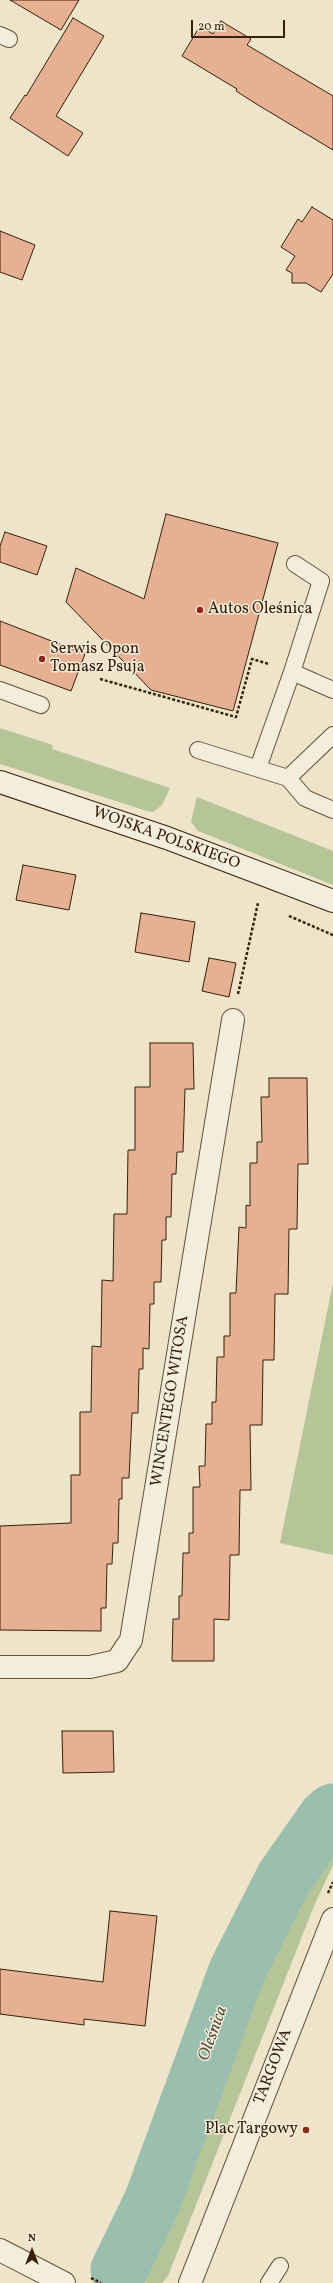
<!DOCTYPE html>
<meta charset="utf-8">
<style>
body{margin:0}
#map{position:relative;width:333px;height:2283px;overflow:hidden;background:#ede4c9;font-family:Vollkorn,serif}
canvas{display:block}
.north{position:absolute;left:12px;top:2231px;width:40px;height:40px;-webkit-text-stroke:3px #f3eddc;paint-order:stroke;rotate:0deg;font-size:11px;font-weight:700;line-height:16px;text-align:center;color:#36200a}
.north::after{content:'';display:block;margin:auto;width:14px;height:18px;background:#36200a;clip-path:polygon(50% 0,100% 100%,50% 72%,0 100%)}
.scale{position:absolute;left:191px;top:20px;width:94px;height:18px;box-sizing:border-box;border:2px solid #36200a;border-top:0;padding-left:5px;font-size:12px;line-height:14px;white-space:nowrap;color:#36200a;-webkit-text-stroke:3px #f3eddc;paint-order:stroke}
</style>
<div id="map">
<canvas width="333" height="2283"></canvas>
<div class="north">N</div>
<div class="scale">20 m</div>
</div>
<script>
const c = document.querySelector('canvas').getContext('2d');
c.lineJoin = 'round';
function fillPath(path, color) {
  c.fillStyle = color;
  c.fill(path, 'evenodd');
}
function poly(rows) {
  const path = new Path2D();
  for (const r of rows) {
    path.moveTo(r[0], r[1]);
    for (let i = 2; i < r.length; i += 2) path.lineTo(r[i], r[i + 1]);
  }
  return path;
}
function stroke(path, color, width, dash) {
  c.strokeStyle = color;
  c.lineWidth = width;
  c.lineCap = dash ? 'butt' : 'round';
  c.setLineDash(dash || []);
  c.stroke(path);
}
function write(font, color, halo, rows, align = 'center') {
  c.font = font + ' Vollkorn,serif';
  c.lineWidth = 3;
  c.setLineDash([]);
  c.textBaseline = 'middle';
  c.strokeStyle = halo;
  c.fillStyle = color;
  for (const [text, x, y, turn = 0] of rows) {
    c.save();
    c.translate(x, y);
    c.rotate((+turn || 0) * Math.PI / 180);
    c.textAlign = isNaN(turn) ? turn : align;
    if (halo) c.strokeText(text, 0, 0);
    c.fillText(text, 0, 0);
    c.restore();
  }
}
fillPath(poly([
 [0,728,53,745,52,749,170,788,162,805,153,812,147,811,0,764],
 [197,797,333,851,333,885,198,831,191,822],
 [333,1283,333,1555,280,1543],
 [333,1827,333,1865,314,1906,168,2276,162,2283,147,2283,130,2275,161,2210,245,1986,292,1887]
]), '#b5c598');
stroke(poly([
 [119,2270,152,2202,237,1971,284,1878,326,1818,333,1812]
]), '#9abfaf', 57);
const building = poly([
 [10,0,79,0,61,30,10,0],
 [73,18,104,36,56,116,83,133,68,156,10,118,25,95,26,96,73,18],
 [221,21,251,39,247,45,333,96,333,150,258,105,236,91,237,89,182,56,200,26,213,34,221,21],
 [312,207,333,220,333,274,321,292,306,283,292,283,292,273,286,270,295,256,281,247,298,219,302,222,312,207],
 [0,231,35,245,22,280,0,272,0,231],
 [166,514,278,543,233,711,151,690,66,602,76,568,144,599,166,514],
 [5,532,47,546,37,575,0,562,0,546,5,532],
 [0,621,85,654,71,691,0,665,0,621],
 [23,865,76,875,69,910,16,900,23,865],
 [141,913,195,922,189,962,135,952,141,913],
 [209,958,236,963,229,997,202,991,209,958],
 [150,1043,193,1043,194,1089,185,1089,183,1152,177,1152,176,1174,172,1174,171,1217,166,1217,166,1240,162,1240,161,1282,154,1282,154,1304,150,1304,149,1349,143,1348,143,1369,139,1369,138,1413,132,1413,129,1478,122,1478,122,1499,119,1499,118,1543,113,1543,112,1564,107,1564,106,1608,101,1608,101,1631,0,1630,0,1526,71,1523,71,1475,80,1475,80,1412,91,1412,92,1346,101,1347,102,1280,113,1281,114,1214,127,1214,128,1150,135,1150,135,1087,150,1087,150,1043],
 [269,1078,307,1078,308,1164,298,1164,297,1229,289,1229,288,1294,275,1294,274,1360,263,1360,262,1425,250,1425,251,1490,240,1490,239,1555,230,1555,229,1620,214,1619,214,1661,172,1661,173,1619,179,1619,179,1596,182,1596,183,1553,189,1553,189,1533,193,1533,193,1487,200,1487,199,1466,205,1466,206,1424,212,1424,212,1402,216,1402,217,1357,224,1357,224,1336,230,1336,230,1293,236,1293,239,1227,246,1228,246,1205,250,1206,250,1163,257,1163,257,1142,262,1142,261,1097,269,1097,269,1078],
 [62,1731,113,1731,114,1772,63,1773,62,1731],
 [110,1911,157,1916,145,2026,84,2019,84,2025,0,2014,0,1969,103,1982,110,1911]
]);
fillPath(building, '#e6b192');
stroke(building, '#36200a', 1);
const service = poly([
 [0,35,9,39],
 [292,672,321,581,295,564],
 [0,690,41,705],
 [198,750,288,778,305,798,333,810],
 [258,768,292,672,333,690],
 [288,778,333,735],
 [269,2283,280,2266]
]);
const minor = poly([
 [0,1667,90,1667,117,1661,131,1640,233,1020],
 [190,2283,333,1919]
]);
const tertiary = poly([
 [0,2250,64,2283]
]);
const secondary = poly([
 [0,782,167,838,333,901]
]);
stroke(service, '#64513a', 18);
stroke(minor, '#64513a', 24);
stroke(tertiary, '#64513a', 24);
stroke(secondary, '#36200a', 24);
stroke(poly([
 [100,679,236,717,252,659,269,664],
 [289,916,333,935],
 [238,994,258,903],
 [328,1893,333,1882],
 [91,2278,101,2283]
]), '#36200a', 2.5, [3, 2]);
stroke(service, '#f3eddc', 16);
stroke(minor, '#f3eddc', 22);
stroke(tertiary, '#f3eddc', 22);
stroke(secondary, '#f3eddc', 22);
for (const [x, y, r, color] of [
 [200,610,4,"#8f2418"],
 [42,659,4,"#8f2418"],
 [306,2130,4,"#8f2418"]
]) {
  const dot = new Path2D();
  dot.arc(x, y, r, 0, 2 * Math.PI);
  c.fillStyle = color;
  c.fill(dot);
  stroke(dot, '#f3eddc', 1.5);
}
write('16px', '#36200a', '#f3eddc', [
 ["Autos Oleśnica",208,610],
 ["Serwis Opon",50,650],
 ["Tomasz Psuja",50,668],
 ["Plac Targowy",298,2130,"right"]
], 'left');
write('16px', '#36200a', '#f3eddc', [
 ["WOJSKA POLSKIEGO",166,839,20],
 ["WINCENTEGO WITOSA",171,1401,-81],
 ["TARGOWA",274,2067,-69]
]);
write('italic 17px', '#54503c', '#f3eddc', [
 ["Oleśnica",214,2034,-70]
]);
</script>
